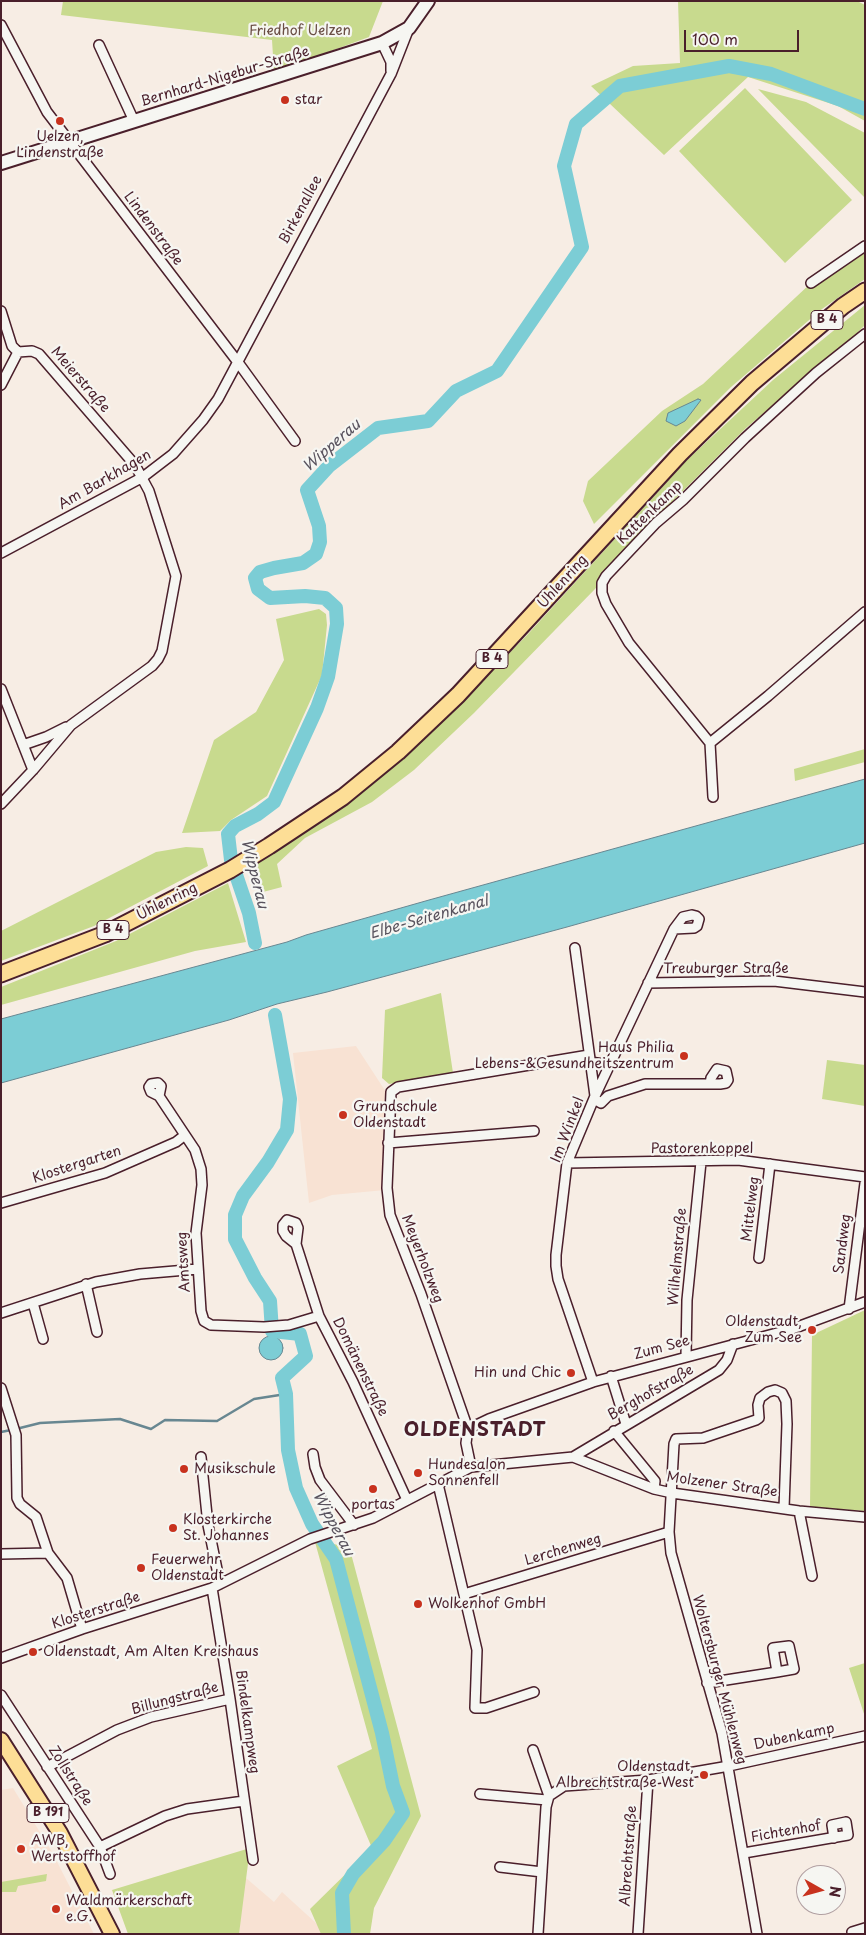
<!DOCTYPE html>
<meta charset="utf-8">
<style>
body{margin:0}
#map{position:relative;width:866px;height:1935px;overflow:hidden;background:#f7ede4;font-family:"Playpen Sans",sans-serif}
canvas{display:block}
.frame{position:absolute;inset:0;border:2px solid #4a1f2b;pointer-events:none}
.north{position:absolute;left:796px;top:1865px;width:50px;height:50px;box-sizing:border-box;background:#f6f6f2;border:1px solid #b1a0a2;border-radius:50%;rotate:97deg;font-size:14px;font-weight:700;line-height:20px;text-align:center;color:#4a1f2b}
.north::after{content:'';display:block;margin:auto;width:18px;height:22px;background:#c8321e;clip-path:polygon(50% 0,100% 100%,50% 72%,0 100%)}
.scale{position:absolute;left:684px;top:30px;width:115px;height:22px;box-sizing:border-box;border:2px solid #4a1f2b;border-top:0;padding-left:6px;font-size:15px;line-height:18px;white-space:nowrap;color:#4a1f2b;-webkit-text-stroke:4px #f6f6f2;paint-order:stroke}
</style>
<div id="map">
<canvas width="866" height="1935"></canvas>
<div class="frame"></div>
<div class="north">N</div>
<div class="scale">100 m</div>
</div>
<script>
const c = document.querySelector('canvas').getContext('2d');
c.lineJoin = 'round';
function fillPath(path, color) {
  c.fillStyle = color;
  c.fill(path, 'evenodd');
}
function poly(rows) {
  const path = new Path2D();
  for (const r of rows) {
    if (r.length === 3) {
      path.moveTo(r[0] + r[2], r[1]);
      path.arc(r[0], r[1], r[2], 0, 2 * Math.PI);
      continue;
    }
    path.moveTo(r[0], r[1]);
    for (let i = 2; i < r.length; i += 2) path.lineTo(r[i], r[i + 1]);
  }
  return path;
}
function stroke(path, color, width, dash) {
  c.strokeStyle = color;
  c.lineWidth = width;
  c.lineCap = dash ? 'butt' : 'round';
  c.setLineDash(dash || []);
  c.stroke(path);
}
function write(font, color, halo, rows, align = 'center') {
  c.font = font + ' "Playpen Sans",sans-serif';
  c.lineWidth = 4.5;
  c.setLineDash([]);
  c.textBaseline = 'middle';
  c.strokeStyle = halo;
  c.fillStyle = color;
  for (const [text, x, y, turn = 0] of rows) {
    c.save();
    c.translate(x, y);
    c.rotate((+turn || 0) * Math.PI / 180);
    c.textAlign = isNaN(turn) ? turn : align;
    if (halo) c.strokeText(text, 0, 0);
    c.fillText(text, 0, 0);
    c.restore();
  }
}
fillPath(poly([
 [356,1046,386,1092,385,1190,332,1195,309,1203,293,1053],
 [13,1788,52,1852,94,1934,1,1934,1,1790],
 [246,1878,274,1902,282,1892,328,1934,227,1934]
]), '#f8e2d3');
fillPath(poly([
 [63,1,383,1,369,37,274,72,272,40,61,15],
 [678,1,857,1,865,5,865,121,838,106,748,77,664,155,591,86,633,66,680,63],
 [745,88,852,200,785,263,679,151],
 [758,89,806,102,865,133,865,198],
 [865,251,865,279,822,309,731,387,594,524,583,501,588,481,662,411,703,384,811,283],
 [865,305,865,325,852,338,746,428,639,535,595,589,474,713,414,770,372,802,305,838,277,864,282,887,263,892,253,866,308,830,346,802,434,730,528,634,686,461,773,380],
 [319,609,326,614,327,625,322,675,267,796,231,820,220,831,182,833,214,740,256,712,284,660,276,619],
 [865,749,865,762,795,781,794,769],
 [186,847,203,848,208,866,94,926,1,961,1,931,156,852],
 [228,883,246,942,195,951,1,1005,1,987,116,941],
 [441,993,453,1073,389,1084,382,1078,385,1010],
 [827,1060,865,1065,865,1106,822,1099],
 [865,1310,865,1511,810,1507,812,1335],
 [315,1542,349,1546,421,1816,374,1908,370,1934,321,1934,310,1909,372,1848,337,1766,372,1749],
 [865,1663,865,1717,849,1668],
 [250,1848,239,1934,128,1934,112,1890],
 [47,1874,46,1881,18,1886,16,1892,1,1892,1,1882]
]), '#c8da8e');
const water = poly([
 [698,399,701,400,685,421,676,426,666,421,668,413,698,399],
 [865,779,865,843,567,927,327,992,277,1004,229,1020,1,1083,1,1019,287,942,306,935,429,900,865,779],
 [271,1348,12]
]);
fillPath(water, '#7ccdd5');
stroke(water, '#688791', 1);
stroke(poly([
 [16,1429,40,1423,120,1419,151,1429,165,1420,217,1421,254,1399,286,1394],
 [1,1432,11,1430]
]), '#688791', 2.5);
stroke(poly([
 [255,943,249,913,231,860,228,834,235,826,258,814,274,802,317,708,328,677,337,624,336,608,325,598,305,596,270,598,258,589,255,578,260,572,274,568,303,563,316,554,320,542,319,526,307,490,329,466,378,428,428,421,456,391,497,371,582,247,564,166,576,124,620,86,729,66,771,74,865,109],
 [275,1015,290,1099,287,1130,268,1162,243,1196,235,1215,235,1239,255,1278,270,1301,272,1331,300,1334,306,1356,282,1378,286,1394,288,1450,296,1488,312,1524,336,1559,382,1733,393,1786,403,1813,384,1841,353,1874,342,1893,344,1934]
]), '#7ccdd5', 14);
const minor = poly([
 [1,25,47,112,237,361,295,441],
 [382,43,391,62,391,71],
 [99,45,134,121],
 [811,283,865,246],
 [1,311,12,346,18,352,32,351,39,354,135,465,149,491,176,576,162,651,158,659,152,666,71,725,33,770,1,804],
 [1,385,18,352],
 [1,553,143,477,173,454,203,420,218,399,391,74,409,28],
 [1,689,33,770],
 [710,743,768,696,865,612],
 [23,745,46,737,66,727],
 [713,797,710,743,629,643,606,604,602,593,602,583,606,576,656,523,683,500,745,438,816,373,865,334],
 [575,948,595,1096],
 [648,983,774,981,865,992],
 [590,1062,610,1065],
 [159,1096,161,1086,158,1083,151,1084,149,1087,151,1092,159,1096,195,1150,201,1169,202,1185,196,1233,201,1311,204,1321,211,1325,264,1327,289,1325,319,1316],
 [594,1099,601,1103,608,1096,645,1084,720,1084,726,1083,728,1080,726,1071,717,1069,711,1078,710,1084],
 [388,1143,534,1131],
 [567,1163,738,1160,865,1177],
 [1,1203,105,1173,176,1142,185,1135],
 [296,1244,286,1236,283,1231,283,1225,287,1220,296,1223,298,1228,296,1244,319,1316,353,1382,407,1500],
 [759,1258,770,1164],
 [86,1284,97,1332],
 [33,1303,43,1339],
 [849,1309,865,1183],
 [1,1313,96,1282,140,1274,198,1269],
 [686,1356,687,1300,701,1162],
 [611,1376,626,1424],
 [593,1382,558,1279,556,1266,556,1255,567,1163,595,1096,674,929,683,917,692,915,696,916,699,919,697,926,694,928,674,929],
 [1,1388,16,1435,17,1498,20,1504,36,1517,48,1553],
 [468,1429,421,1294,390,1215,387,1188,391,1092,398,1087,404,1086,589,1055],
 [468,1429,489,1419,593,1382,792,1329,865,1302],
 [468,1429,466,1443,471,1467],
 [614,1431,655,1481,654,1489],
 [313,1454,315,1467,320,1480,354,1525],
 [201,1457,208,1525,220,1584],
 [573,1457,719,1370,727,1360,733,1344],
 [438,1484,477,1650,475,1708,486,1708,534,1692],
 [799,1511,812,1576],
 [1,1554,48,1553,67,1578,82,1629],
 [212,1588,230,1699,253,1860],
 [464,1594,669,1532],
 [1,1658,82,1629,212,1588,310,1539,373,1518,471,1467,573,1457,654,1489,672,1493,799,1511,865,1517],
 [707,1683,777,1672,794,1669,789,1646,773,1648,777,1672],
 [1,1695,100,1847,110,1874],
 [533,1750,549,1796],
 [47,1767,117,1730,151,1717,230,1699],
 [480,1794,547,1800],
 [100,1847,165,1816,187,1809,244,1801],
 [744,1853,848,1835,846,1822,832,1825,834,1838],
 [500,1867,542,1872],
 [538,1934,546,1807,549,1796,564,1786,648,1780,729,1766,865,1736],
 [638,1934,648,1780],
 [757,1934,722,1733,671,1553,669,1532,674,1444,676,1439,703,1438,756,1420,759,1418,758,1405,760,1398,768,1392,775,1390,782,1393,786,1401,787,1424,784,1508],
 [853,1934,852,1932,865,1928]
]);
const secondary = poly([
 [1,163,382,43,409,28,428,1]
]);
const primary = poly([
 [1,1740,60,1833,112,1934]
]);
const trunk = poly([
 [1,974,105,934,230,870,269,846,343,797,398,752,458,695,680,454,752,383,843,306,865,291]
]);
stroke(minor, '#4a1f2b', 12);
stroke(secondary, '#4a1f2b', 16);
stroke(primary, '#4a1f2b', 18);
stroke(trunk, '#4a1f2b', 19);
stroke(minor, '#f6f6f2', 9);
stroke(secondary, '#f6f6f2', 12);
stroke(primary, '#fdde96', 14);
stroke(trunk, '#fdde96', 15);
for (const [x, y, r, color] of [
 [285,100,5,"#c8321e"],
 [60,121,5,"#c8321e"],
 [684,1056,5,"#c8321e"],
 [343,1115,5,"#c8321e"],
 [812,1330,5,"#c8321e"],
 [571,1373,5,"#c8321e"],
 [184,1469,5,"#c8321e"],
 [418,1473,5,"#c8321e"],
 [373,1489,5,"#c8321e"],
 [173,1528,5,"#c8321e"],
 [141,1568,5,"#c8321e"],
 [418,1604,5,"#c8321e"],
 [33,1652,5,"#c8321e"],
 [704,1775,5,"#c8321e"],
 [21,1849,5,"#c8321e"],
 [56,1909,5,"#c8321e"]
]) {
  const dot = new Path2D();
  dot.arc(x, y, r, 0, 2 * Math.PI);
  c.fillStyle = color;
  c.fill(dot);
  stroke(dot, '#f6f6f2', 2);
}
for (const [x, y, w] of [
 [827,320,32],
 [492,659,32],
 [113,930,32],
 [48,1813,42]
]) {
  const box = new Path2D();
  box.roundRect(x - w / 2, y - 9.5, w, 19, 4);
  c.fillStyle = '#f6f6f2';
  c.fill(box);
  stroke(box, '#4a1f2b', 1);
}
write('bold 12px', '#4a1f2b', null, [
 ["B 4",827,320],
 ["B 4",492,659],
 ["B 4",113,930],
 ["B 191",48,1813]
]);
write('14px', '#6a4e44', '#f6f6f2', [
 ["Friedhof Uelzen",300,31]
]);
write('14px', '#4a1f2b', '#f6f6f2', [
 ["Bernhard-Nigebur-Straße",225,77,-17],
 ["Birkenallee",301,210,-62],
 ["Lindenstraße",153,229,53],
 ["Meierstraße",80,380,49],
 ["Am Barkhagen",105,480,-30],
 ["Kattenkamp",650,513,-44],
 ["Uhlenring",563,582,-48],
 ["Uhlenring",167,902,-27],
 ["Treuburger Straße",726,969],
 ["Im Winkel",568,1130,-69],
 ["Pastorenkoppel",702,1149],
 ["Klostergarten",77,1165,-18],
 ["Mittelweg",751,1209,-83],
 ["Sandweg",843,1244,-83],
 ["Wilhelmstraße",678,1257,-85],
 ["Meyerholzweg",422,1259,69],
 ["Amtsweg",184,1262,-93],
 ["Zum See",662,1348,-15],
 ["Domänenstraße",360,1367,64],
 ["Berghofstraße",651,1393,-30],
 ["Molzener Straße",722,1485,8],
 ["Lerchenweg",563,1550,-17],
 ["Klosterstraße",96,1611,-18],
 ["Woltersburger Mühlenweg",719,1680,75],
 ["Billungstraße",175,1699,-15],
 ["Bindelkampweg",247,1722,82],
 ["Dubenkamp",794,1737,-12],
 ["Zollstraße",70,1776,57],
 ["Fichtenhof",786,1832,-10],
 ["Albrechtstraße",629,1856,-86]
]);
write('14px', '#4a1f2b', '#f6f6f2', [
 ["star",295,100],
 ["Uelzen,",60,137,"center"],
 ["Lindenstraße",60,153,"center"],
 ["Haus Philia",674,1048,"right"],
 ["Lebens-&Gesundheitszentrum",674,1064,"right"],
 ["Grundschule",353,1107],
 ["Oldenstadt",353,1123],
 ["Oldenstadt,",802,1322,"right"],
 ["Zum See",802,1338,"right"],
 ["Hin und Chic",561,1373,"right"],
 ["Hundesalon",428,1465],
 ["Sonnenfell",428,1481],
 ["Musikschule",194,1469],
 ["portas",373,1505,"center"],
 ["Klosterkirche",183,1520],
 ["St. Johannes",183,1536],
 ["Feuerwehr",151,1560],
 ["Oldenstadt",151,1576],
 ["Wolkenhof GmbH",428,1604],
 ["Oldenstadt, Am Alten Kreishaus",43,1652],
 ["Oldenstadt,",694,1767,"right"],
 ["Albrechtstraße West",694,1783,"right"],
 ["AWB,",31,1841],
 ["Wertstoffhof",31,1857],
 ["Waldmärkerschaft",66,1901],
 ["e.G.",66,1917]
], 'left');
write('italic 15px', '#59535e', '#f6f6f2', [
 ["Wipperau",332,446,-41],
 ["Wipperau",254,874,76],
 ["Elbe-Seitenkanal",429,918,-16],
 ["Wipperau",333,1524,62]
]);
c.letterSpacing = '1px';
write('bold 19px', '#4a1f2b', '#f6f6f2', [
 ["OLDENSTADT",475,1431]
]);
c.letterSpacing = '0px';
</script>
